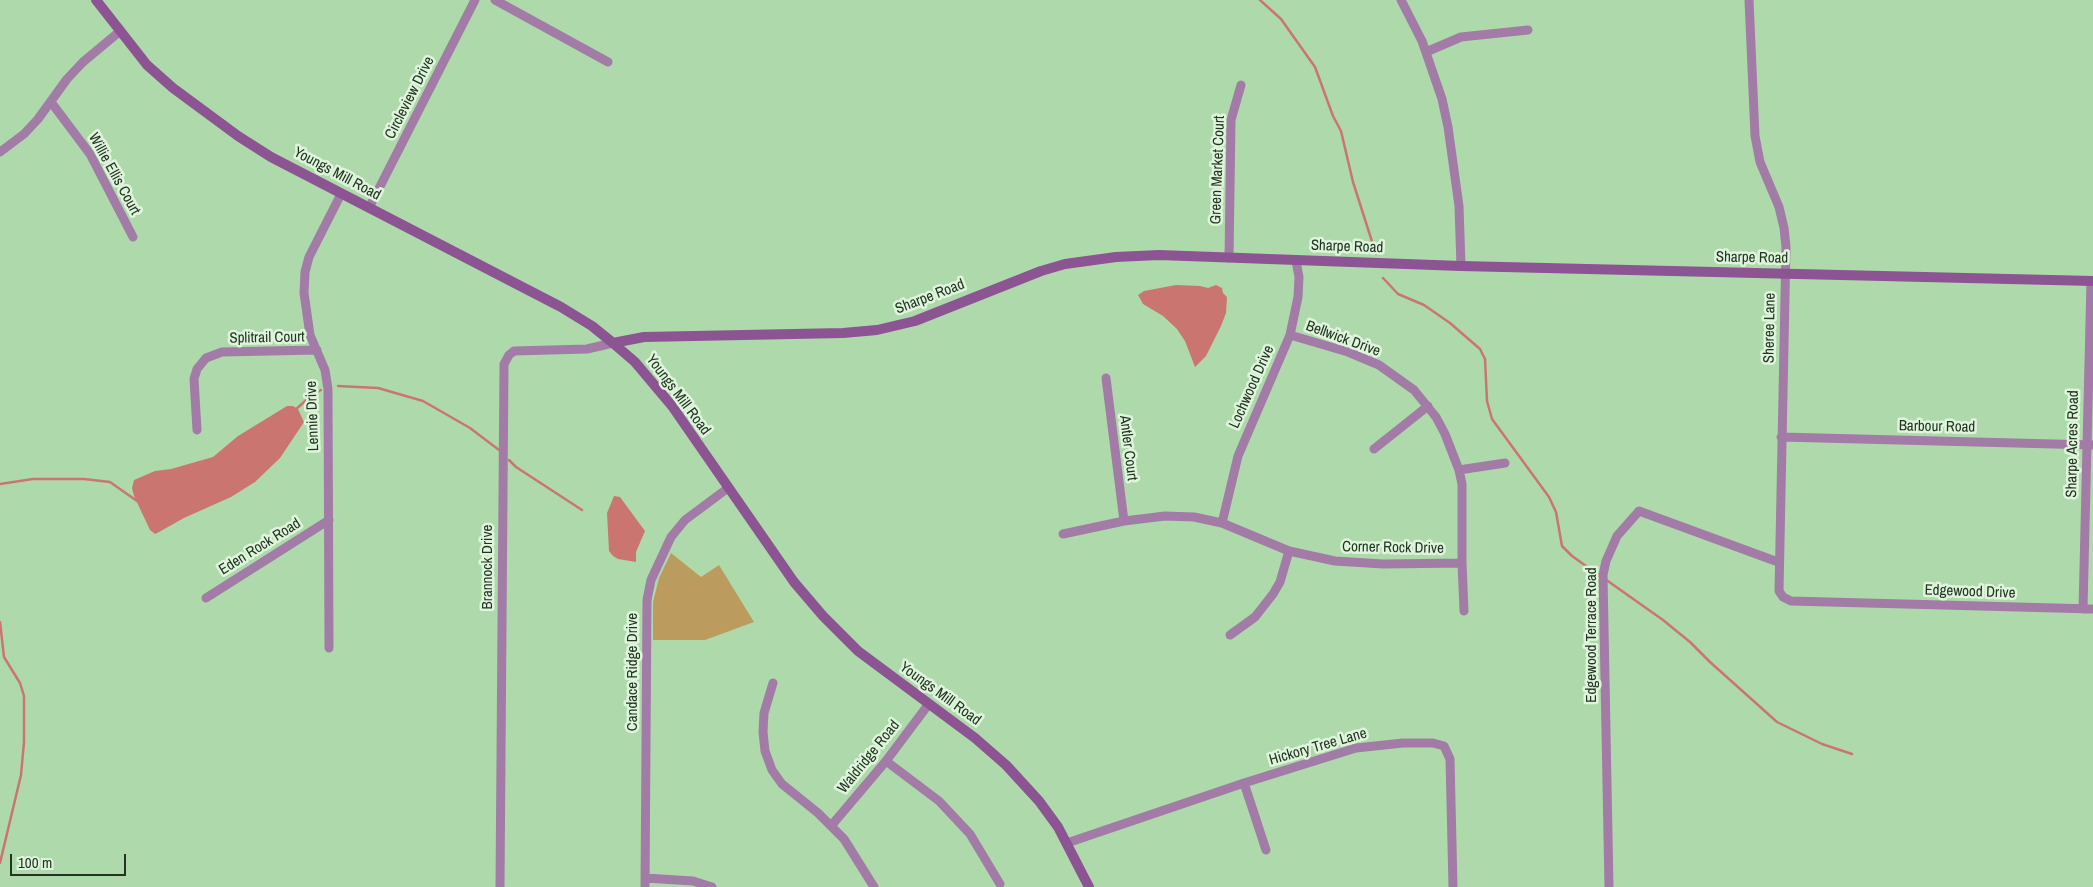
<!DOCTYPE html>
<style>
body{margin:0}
#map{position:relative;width:2093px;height:887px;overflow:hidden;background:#aedaab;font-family:"Archivo Narrow",sans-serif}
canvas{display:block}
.scale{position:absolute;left:10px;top:854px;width:116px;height:22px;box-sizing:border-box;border:2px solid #223321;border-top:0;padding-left:6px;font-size:15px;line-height:18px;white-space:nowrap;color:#223321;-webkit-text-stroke:4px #def5dc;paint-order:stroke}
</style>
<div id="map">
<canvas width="2093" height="887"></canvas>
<div class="scale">100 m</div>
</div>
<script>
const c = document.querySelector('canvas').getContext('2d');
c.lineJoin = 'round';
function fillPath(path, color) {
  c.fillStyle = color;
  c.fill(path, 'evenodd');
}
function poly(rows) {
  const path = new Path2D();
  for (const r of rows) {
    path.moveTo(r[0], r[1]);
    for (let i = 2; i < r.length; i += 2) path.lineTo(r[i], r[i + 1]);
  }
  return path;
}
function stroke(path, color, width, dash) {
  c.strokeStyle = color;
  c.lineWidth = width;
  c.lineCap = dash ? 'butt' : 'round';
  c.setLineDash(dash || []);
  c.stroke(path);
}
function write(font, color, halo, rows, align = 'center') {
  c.font = font + ' "Archivo Narrow",sans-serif';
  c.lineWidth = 5;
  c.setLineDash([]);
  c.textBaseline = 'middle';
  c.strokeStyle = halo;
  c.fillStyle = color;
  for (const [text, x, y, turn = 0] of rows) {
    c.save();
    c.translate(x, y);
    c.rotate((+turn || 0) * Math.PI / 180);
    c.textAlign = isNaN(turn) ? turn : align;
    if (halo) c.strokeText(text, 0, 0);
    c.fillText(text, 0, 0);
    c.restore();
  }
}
fillPath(poly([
 [671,553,701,577,719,565,754,622,705,640,653,640,653,602,659,578]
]), '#bc9c5e');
fillPath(poly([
 [1176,285,1200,286,1208,288,1216,285,1222,288,1223,293,1227,297,1226,313,1221,326,1206,356,1195,367,1185,341,1177,329,1163,316,1143,304,1138,295,1144,291],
 [287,406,293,406,298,409,304,422,280,458,255,482,231,497,184,518,159,532,155,534,150,530,134,496,132,488,134,480,155,471,171,469,213,457,238,436],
 [614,496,620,497,645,531,636,552,636,562,618,559,613,556,609,551,607,513]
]), '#cb7571');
stroke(poly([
 [1260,0,1281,19,1315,67,1333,116,1341,131,1353,182,1376,254],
 [1383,278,1398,294,1424,305,1450,323,1480,349,1485,359,1487,401,1492,419,1549,497,1556,512,1562,546,1572,556,1600,576],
 [338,386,378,388,423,401,470,428,499,450],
 [295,410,312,395,321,390],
 [509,460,516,467,582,510],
 [0,484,33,479,84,479,110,482,137,501,139,500],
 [1605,579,1663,620,1690,642,1710,662,1777,722,1822,744,1852,754],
 [0,622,4,657,20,683,24,696,24,742,21,775,0,863]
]), '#cb7571', 2.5);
stroke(poly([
 [495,0,608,62],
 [1401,0,1422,41,1442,99,1448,127,1459,206,1461,266],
 [1749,0,1755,136,1760,162,1779,207,1784,228,1786,247,1779,591,1783,597,1791,601,2093,609],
 [1426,52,1461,37,1528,30],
 [51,102,90,154,133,237],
 [0,152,24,134,38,119,67,79,83,62,119,32],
 [369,208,475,0],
 [1229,258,1231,120,1241,85],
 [1290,335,1348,352,1379,365,1414,390,1436,417,1445,434,1459,470,1462,484,1462,563,1464,611],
 [1106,378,1124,521],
 [197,430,194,379,197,369,206,358,222,352,317,350],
 [1781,437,2093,445],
 [1374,449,1428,406],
 [1459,470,1505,463],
 [1222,523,1238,456,1290,335,1298,297,1299,277,1296,261],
 [1063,534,1124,521,1165,516,1194,517,1222,523,1289,551,1335,561,1383,564,1462,563],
 [206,598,329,520],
 [2083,609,2091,281],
 [1230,635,1255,617,1273,594,1280,582,1289,551],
 [329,648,328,389,325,370,310,335,304,293,305,272,309,257,341,194],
 [773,683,764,713,763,732,765,751,772,770,782,784,818,813,844,839,874,887],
 [886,761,939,801,970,834,1000,884],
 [1244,783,1266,850],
 [831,826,886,761,928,705],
 [1067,843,1244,783,1356,748,1403,743,1433,743,1444,746,1450,759,1453,887],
 [645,878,693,881,712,887],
 [500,887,504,364,509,355,514,351,587,349,613,343],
 [645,887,647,600,651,580,671,537,685,520,728,488],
 [1609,887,1603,575,1606,561,1617,536,1639,511,1778,562]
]), '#a27ca6', 9);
stroke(poly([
 [96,0,147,65,173,88,238,136,271,157,561,307,592,326,613,343,635,362,672,406,794,582,823,616,858,651,975,738,1006,765,1039,801,1058,827,1089,887],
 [613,343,644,337,843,333,877,330,915,321,1041,271,1065,264,1116,257,1159,255,1461,266,2093,281]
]), '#8c5492', 10);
write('15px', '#223321', '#def5dc', [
 ["Circleview Drive",410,98,-63],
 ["Green Market Court",1218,170,-88],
 ["Willie Ellis Court",114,174,61],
 ["Youngs Mill Road",337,174,28],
 ["Sharpe Road",1347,247,2],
 ["Sharpe Road",1752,258,1],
 ["Sharpe Road",930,297,-21],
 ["Sheree Lane",1770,328,-89],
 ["Splitrail Court",267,338,-1],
 ["Bellwick Drive",1343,339,20],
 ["Lochwood Drive",1252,387,-66],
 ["Youngs Mill Road",678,395,53],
 ["Lennie Drive",313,416,-92],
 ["Barbour Road",1937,427,1],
 ["Sharpe Acres Road",2073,444,-89],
 ["Antler Court",1128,448,83],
 ["Eden Rock Road",260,547,-32],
 ["Corner Rock Drive",1393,548,1],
 ["Brannock Drive",488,567,-90],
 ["Edgewood Drive",1970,592,2],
 ["Edgewood Terrace Road",1592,635,-90],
 ["Candace Ridge Drive",633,672,-90],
 ["Youngs Mill Road",940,694,36],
 ["Hickory Tree Lane",1318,747,-16],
 ["Waldridge Road",869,757,-51]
]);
</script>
